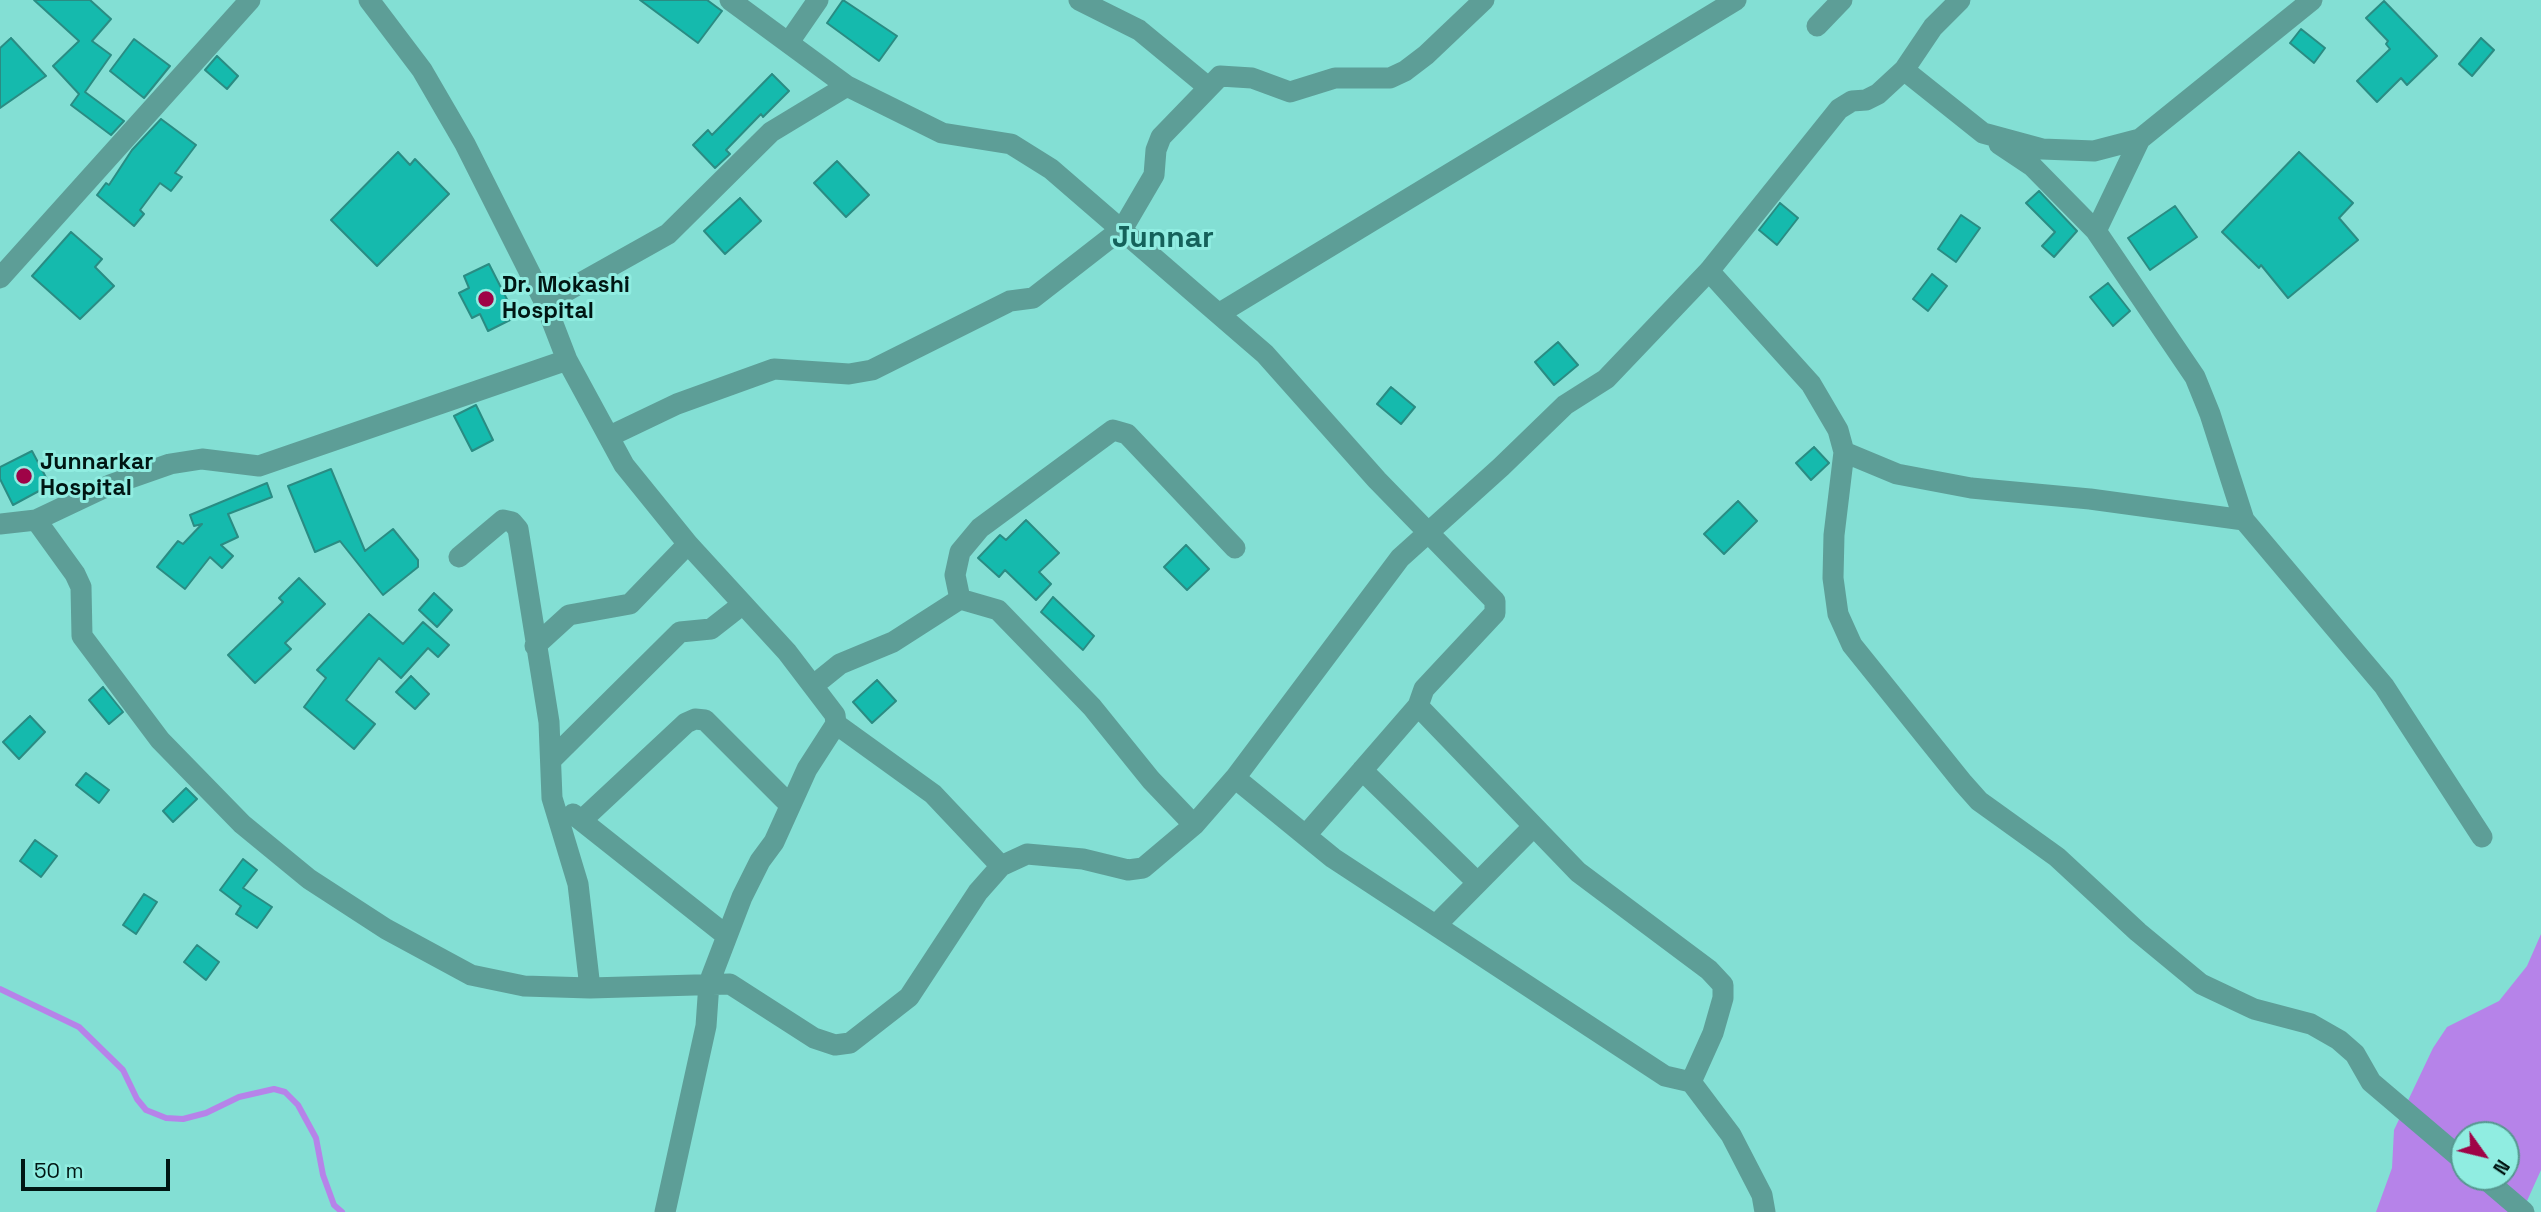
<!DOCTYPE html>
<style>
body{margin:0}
#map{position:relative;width:2541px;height:1212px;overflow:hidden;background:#83dfd4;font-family:"Space Grotesk",sans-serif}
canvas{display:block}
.north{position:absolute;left:2450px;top:1121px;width:70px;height:70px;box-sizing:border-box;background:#90ede1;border:2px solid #56978f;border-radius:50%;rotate:124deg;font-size:19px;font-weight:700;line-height:28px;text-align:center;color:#001613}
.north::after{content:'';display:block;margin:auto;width:24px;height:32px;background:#9f0347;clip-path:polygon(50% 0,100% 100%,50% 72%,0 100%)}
.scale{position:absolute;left:21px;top:1159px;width:149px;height:32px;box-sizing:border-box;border:4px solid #001613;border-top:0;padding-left:9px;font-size:21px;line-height:24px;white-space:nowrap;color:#001613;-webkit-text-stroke:5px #90ede1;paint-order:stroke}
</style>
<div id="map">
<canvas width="2541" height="1212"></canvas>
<div class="north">N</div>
<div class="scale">50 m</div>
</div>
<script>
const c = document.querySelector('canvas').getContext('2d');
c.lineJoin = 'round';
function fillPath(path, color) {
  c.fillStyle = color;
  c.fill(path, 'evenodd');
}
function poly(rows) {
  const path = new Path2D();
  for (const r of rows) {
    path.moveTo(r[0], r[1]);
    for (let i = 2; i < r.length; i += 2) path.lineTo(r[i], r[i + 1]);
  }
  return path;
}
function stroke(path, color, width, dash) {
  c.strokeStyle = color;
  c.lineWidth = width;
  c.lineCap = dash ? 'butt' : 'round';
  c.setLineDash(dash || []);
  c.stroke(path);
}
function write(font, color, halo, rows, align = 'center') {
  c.font = font + ' "Space Grotesk",sans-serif';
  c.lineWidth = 6;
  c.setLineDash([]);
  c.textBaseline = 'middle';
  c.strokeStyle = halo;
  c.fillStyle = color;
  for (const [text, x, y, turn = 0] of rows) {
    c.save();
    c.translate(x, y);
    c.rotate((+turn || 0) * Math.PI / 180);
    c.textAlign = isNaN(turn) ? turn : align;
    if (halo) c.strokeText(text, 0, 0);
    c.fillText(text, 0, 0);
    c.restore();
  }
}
fillPath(poly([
 [2541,934,2541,1170,2522,1212,2376,1212,2392,1168,2394,1130,2433,1048,2447,1027,2499,1001,2527,966],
 [2464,1135,2506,1135,2506,1177,2464,1177]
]), '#b683e9');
stroke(poly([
 [0,989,79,1027,123,1070,137,1099,146,1110,166,1118,183,1119,206,1113,239,1097,274,1089,285,1092,298,1105,316,1138,323,1175,334,1205,342,1212]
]), '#b683e9', 6);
const building = poly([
 [34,0,90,0,111,19,92,41,111,55,85,92,124,121,111,135,71,105,79,94,53,66,79,41,34,0],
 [640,0,707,0,722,11,698,43,640,0],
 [843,0,897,36,879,61,827,23,843,0],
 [2384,1,2437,56,2407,85,2401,78,2377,102,2357,81,2390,49,2386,44,2388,41,2366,18,2384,1],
 [2301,29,2325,48,2314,63,2290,43,2301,29],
 [11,38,46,76,0,108,0,48,11,38],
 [2481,38,2494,50,2472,76,2459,64,2481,38],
 [134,39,170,66,144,98,110,71,134,39],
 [217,56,238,76,227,89,205,70,217,56],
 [772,74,789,91,763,117,761,114,726,150,730,154,715,168,693,145,708,130,712,135,772,74],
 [161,119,196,145,175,173,182,177,171,191,160,183,140,210,144,214,134,226,97,195,106,183,109,185,132,150,161,119],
 [398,152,410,165,415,159,449,194,377,266,331,220,398,152],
 [2299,152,2353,203,2339,218,2358,240,2288,298,2261,265,2259,268,2222,232,2299,152],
 [837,161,869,195,846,217,814,183,837,161],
 [2039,191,2077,231,2054,257,2042,246,2055,232,2026,203,2039,191],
 [740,198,761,221,725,254,704,231,740,198],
 [1780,203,1798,218,1777,245,1759,230,1780,203],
 [2175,206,2197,237,2150,270,2128,238,2175,206],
 [1961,215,1980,228,1956,262,1938,249,1961,215],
 [71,232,102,259,95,267,114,286,80,319,32,276,71,232],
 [489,264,516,317,488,331,480,314,472,318,459,293,469,288,464,276,489,264],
 [1932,274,1947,286,1928,311,1913,299,1932,274],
 [2108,283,2130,311,2113,326,2090,297,2108,283],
 [1558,342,1578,365,1554,385,1535,362,1558,342],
 [1391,387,1415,407,1401,424,1377,404,1391,387],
 [476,405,493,440,472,451,454,416,476,405],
 [1814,447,1829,463,1811,480,1796,463,1814,447],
 [32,451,50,485,13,505,0,479,0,467,32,451],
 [331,469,365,551,393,529,418,560,418,567,383,595,340,541,315,552,288,486,331,469],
 [267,483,272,497,228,514,238,537,221,545,233,556,222,568,210,557,185,589,157,567,178,541,183,544,202,524,194,526,190,515,267,483],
 [1738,501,1757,521,1724,554,1704,534,1738,501],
 [1026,520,1059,553,1039,572,1051,584,1036,600,1005,570,999,577,978,558,1000,535,1006,540,1026,520],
 [1186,545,1209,569,1187,590,1164,567,1186,545],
 [299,578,325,604,285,643,291,649,255,683,228,655,283,602,279,598,299,578],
 [434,593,452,610,437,627,419,610,434,593],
 [1053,597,1094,636,1083,650,1041,612,1053,597],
 [369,614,403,644,423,622,449,645,438,657,428,648,401,678,379,658,346,700,375,724,354,749,304,707,326,678,317,670,369,614],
 [411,676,429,694,415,709,396,692,411,676],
 [877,680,896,701,872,723,853,702,877,680],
 [103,687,123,712,109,724,89,700,103,687],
 [30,716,45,732,19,759,3,742,30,716],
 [86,773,109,790,99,803,76,785,86,773],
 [186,788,197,799,173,822,163,811,186,788],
 [35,840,57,856,41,877,20,861,35,840],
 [243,859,257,870,243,888,272,907,257,928,236,914,241,906,220,890,243,859],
 [144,894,157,902,136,934,123,925,144,894],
 [197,945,219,962,206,980,184,962,197,945]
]);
fillPath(building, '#15baad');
stroke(building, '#2a8c83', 2);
stroke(poly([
 [369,0,422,70,465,144,545,303,567,360,624,465,688,544,787,652,835,715,836,724,807,769,774,842,760,861,742,897,709,983,706,1026,665,1212],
 [730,0,847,86,942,133,1011,144,1051,169,1265,354,1377,480,1495,601,1495,613,1424,689,1418,706,1578,872,1709,970,1723,985,1723,998,1713,1033,1691,1082,1731,1135,1762,1195,1765,1212],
 [1079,0,1139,30,1208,87],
 [1817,26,1842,0],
 [789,42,818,0],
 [1904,70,1933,27,1960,0],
 [1999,144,2032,166,2096,231],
 [1709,271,1811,384,1838,430,1844,452,1834,535,1833,578,1838,614,1852,645,1963,783,1979,801,2057,857,2138,932,2201,984,2254,1009,2311,1024,2339,1040,2355,1054,2371,1082,2464,1161],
 [0,278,250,0],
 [545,303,668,234,771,132,847,86],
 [1220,313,1736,0],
 [610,436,677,404,774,369,849,374,872,370,1010,301,1033,298,1123,228,1154,175,1156,150,1161,137,1220,76,1252,78,1290,92,1335,78,1390,78,1405,71,1426,55,1484,0],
 [1844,452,1897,474,1971,488,2090,499,2244,520,2210,414,2195,377,2096,231,2140,139],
 [36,520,75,574,81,587,82,636,160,740,242,824,309,879,386,929,471,975,524,986,590,988,730,984,814,1038,835,1045,850,1043,909,997,978,892,1001,866,1027,854,1083,859,1128,870,1143,868,1194,825,1235,778,1400,558,1501,467,1565,405,1606,379,1709,271,1839,109,1852,101,1866,100,1878,94,1904,70,1983,133,2042,149,2094,151,2140,139,2312,0],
 [2244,520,2384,686,2482,837],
 [0,524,36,520,110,485,170,464,202,459,259,466,567,360],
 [459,557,503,520,512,522,518,529,549,722,552,798,578,884,590,988],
 [960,599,955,575,960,552,980,528,1113,430,1127,434,1235,548],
 [535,646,569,615,630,604,688,544],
 [814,685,840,664,893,642,960,599,998,610,1092,707,1151,780,1194,825],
 [836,724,933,794,1001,866],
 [552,759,680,632,711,629,743,604],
 [1362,770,1477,882],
 [1235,778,1333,858,1665,1076,1691,1082],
 [573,814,727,936],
 [582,820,686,723,695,719,705,720,789,804],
 [1306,835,1418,706],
 [1437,924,1533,827],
 [2483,1177,2524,1212]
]), '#5d9e97', 21);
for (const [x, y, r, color] of [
 [486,299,9,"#9f0347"],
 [24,476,9,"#9f0347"]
]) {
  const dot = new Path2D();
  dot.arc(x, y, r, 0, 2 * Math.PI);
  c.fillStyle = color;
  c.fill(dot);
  stroke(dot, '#90ede1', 2.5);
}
write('bold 23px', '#001613', '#90ede1', [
 ["Dr. Mokashi",502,286],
 ["Hospital",502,312],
 ["Junnarkar",40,463],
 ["Hospital",40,489]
], 'left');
write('bold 30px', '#15625b', '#90ede1', [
 ["Junnar",1163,239]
]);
</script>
